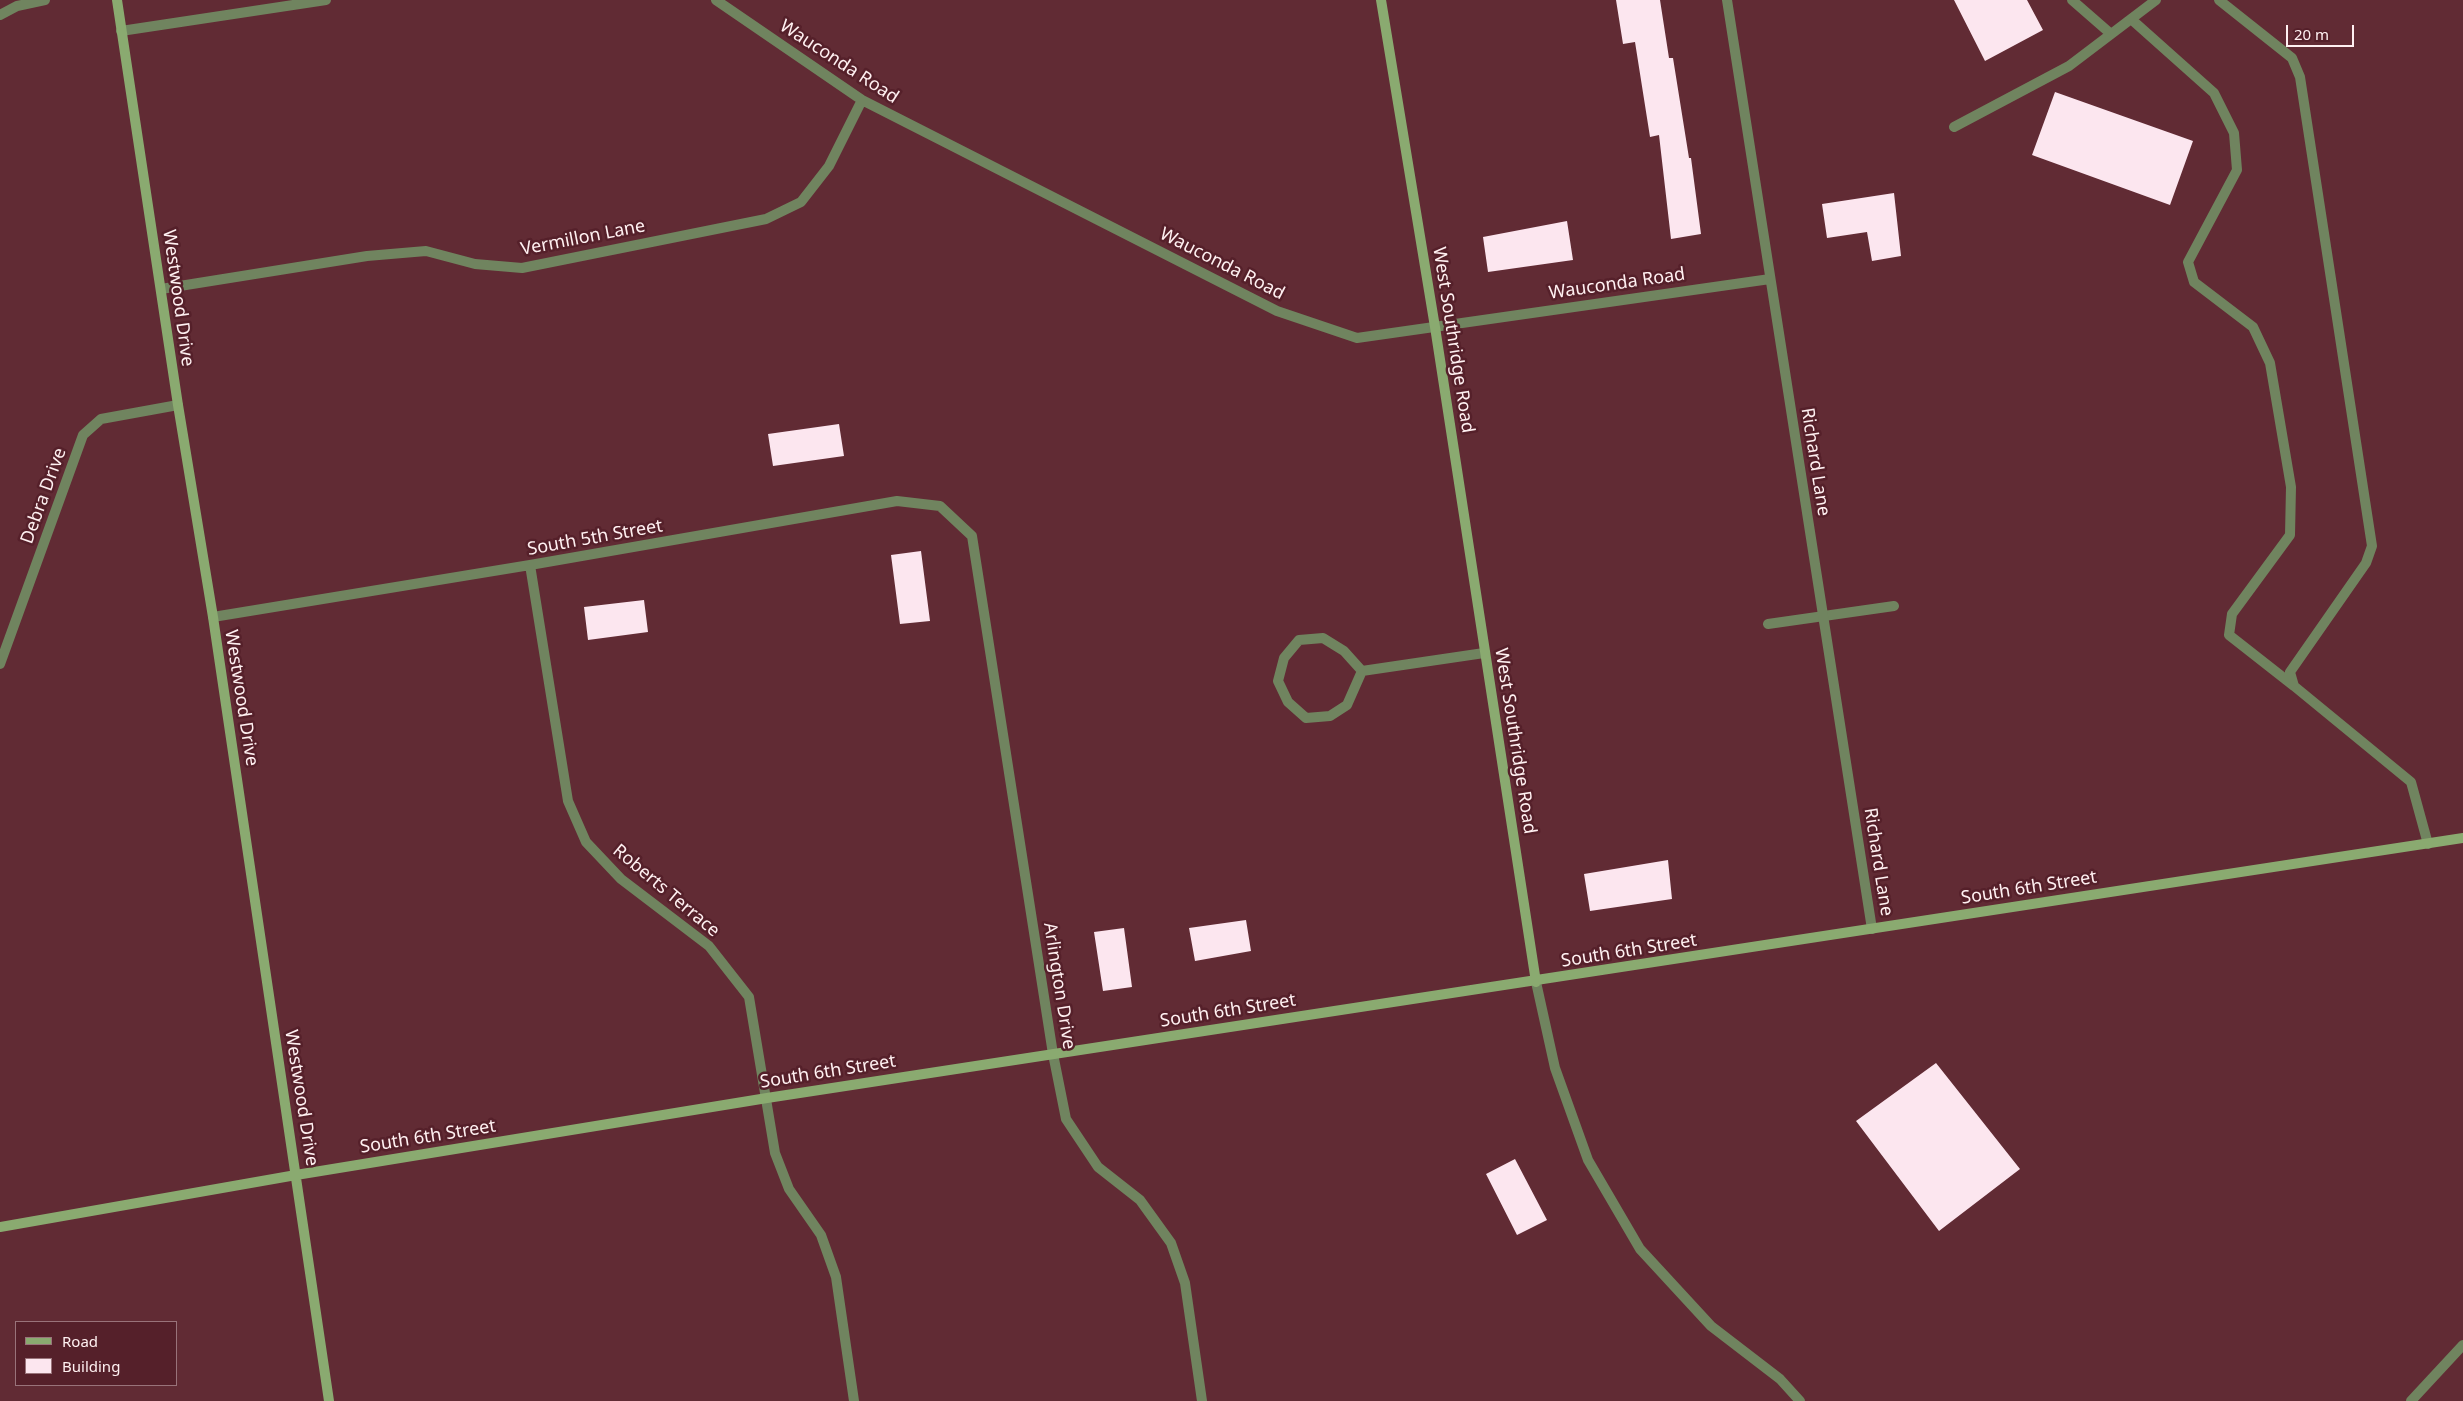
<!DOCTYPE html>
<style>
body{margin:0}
#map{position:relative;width:2463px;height:1401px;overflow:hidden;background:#612b34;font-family:"Noto Sans",sans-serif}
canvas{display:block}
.legend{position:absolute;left:15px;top:1321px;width:162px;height:65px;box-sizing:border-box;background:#55202a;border:1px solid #99737a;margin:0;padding:6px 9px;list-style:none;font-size:15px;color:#fff0f1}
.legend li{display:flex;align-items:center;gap:10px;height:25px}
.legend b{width:25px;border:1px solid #99737a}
.scale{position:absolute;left:2286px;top:25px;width:68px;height:22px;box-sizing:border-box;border:2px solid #fff0f1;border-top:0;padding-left:6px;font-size:15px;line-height:18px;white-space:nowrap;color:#fff0f1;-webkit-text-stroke:4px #55202a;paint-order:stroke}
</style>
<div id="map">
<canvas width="2463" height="1401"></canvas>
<ul class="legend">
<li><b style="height:6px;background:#8aaa70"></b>Road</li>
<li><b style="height:14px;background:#fce6ef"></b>Building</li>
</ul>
<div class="scale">20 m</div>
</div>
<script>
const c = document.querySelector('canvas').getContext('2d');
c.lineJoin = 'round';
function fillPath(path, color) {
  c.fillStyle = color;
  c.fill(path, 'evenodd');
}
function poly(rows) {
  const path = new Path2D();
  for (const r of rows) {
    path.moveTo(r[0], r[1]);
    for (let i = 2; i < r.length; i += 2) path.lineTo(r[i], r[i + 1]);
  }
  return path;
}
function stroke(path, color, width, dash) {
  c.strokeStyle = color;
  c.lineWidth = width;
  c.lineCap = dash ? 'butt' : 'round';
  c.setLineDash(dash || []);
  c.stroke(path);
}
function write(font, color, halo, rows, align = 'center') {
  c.font = font + ' "Noto Sans",sans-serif';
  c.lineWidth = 5;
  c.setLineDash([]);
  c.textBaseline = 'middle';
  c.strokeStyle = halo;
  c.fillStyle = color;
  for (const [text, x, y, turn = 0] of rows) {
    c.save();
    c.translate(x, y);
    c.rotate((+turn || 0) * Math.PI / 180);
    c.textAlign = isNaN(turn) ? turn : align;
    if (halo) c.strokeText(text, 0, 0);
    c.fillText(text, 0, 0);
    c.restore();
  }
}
fillPath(poly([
 [1616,0,1660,0,1669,58,1673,58,1689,158,1691,158,1701,234,1671,239,1659,135,1650,137,1635,42,1623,44],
 [1954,0,2027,0,2043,30,1985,61],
 [2055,92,2193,141,2170,205,2032,155],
 [1894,193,1901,256,1872,261,1867,232,1827,238,1822,204],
 [1567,221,1573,260,1488,272,1483,237],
 [839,424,844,456,773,466,768,434],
 [921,551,930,621,900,624,891,555],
 [644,600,648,632,588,640,584,607],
 [1668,860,1672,899,1590,911,1584,874],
 [1246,920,1251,951,1195,961,1189,928],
 [1124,928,1132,987,1103,991,1094,932],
 [1936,1063,2020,1169,1939,1231,1856,1121],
 [1515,1159,1547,1220,1517,1235,1486,1174]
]), '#fce6ef');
stroke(poly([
 [2072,0,2111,34],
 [2219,0,2292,58,2300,77,2372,546,2366,563,2290,672,2294,686,2411,782,2428,844],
 [2131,19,2214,93,2234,133,2237,170,2188,262,2194,282,2253,327,2270,363,2291,487,2290,535,2232,614,2229,635,2294,686],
 [1954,127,2069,66,2156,0],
 [1768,624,1894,606]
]), '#70845f', 10);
stroke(poly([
 [716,0,862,100,1277,311,1357,338,1770,279],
 [1727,0,1872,929],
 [0,15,17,6,45,0],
 [121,31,326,0],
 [161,289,367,256,426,251,475,264,522,268,766,219,801,202,829,166,862,100],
 [530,565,568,801,586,842,621,879,709,946,749,997,775,1153,789,1189,821,1235,836,1277,854,1401],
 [213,617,530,565,897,501,940,506,972,536,1053,1054,1066,1119,1098,1167,1140,1200,1171,1243,1185,1283,1202,1401],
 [0,664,83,435,101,419,178,405],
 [1362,671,1347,705,1330,716,1306,718,1288,702,1278,681,1284,658,1299,640,1323,638,1344,651,1362,671,1484,653],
 [1536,982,1555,1068,1588,1160,1640,1249,1711,1326,1780,1379,1800,1401],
 [2411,1401,2463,1345]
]), '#70845f', 10);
stroke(poly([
 [117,0,178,405,213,617,329,1401],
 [1381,0,1435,327,1536,982],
 [0,1227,296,1175,767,1098,2463,838]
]), '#8aaa70', 10);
write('18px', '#fff0f1', '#55202a', [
 ["Wauconda Road",839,62,33],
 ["Vermillon Lane",583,238,-11],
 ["Wauconda Road",1222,264,27],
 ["Wauconda Road",1617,284,-8],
 ["Westwood Drive",178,298,82],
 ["West Southridge Road",1453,340,81],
 ["Richard Lane",1815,462,81],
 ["Debra Drive",44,496,-70],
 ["South 5th Street",595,538,-10],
 ["Westwood Drive",241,698,81],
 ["West Southridge Road",1515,741,81],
 ["Richard Lane",1878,862,81],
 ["South 6th Street",2029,888,-9],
 ["Roberts Terrace",666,891,40],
 ["South 6th Street",1629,951,-9],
 ["Arlington Drive",1059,986,81],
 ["South 6th Street",1228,1011,-9],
 ["South 6th Street",828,1072,-9],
 ["Westwood Drive",301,1098,81],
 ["South 6th Street",428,1137,-9]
]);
</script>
